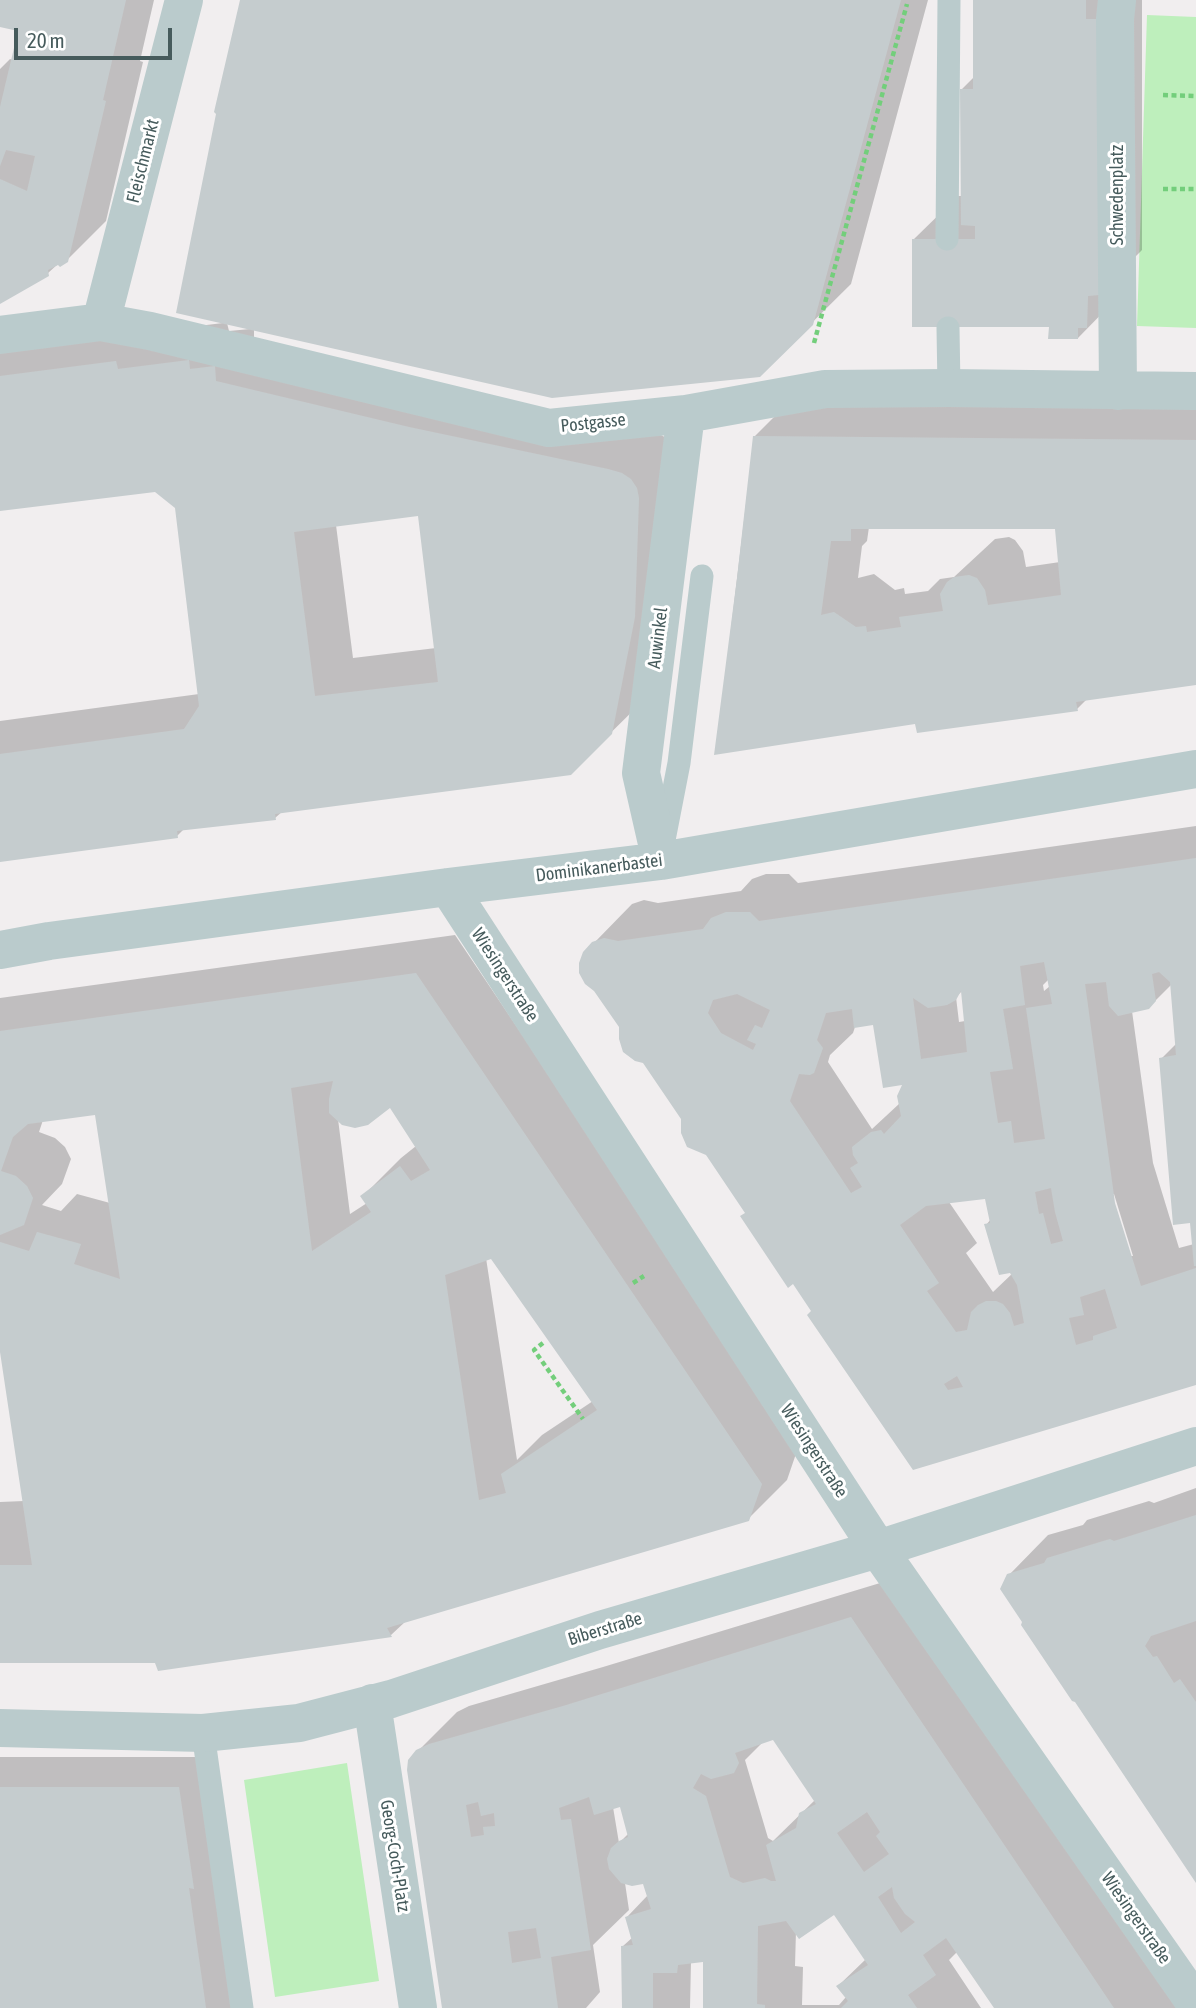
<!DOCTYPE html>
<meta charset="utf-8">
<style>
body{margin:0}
#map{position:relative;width:1196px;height:2008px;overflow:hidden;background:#f1eeef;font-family:"Asap Condensed",sans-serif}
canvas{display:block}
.scale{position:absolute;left:14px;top:28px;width:158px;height:32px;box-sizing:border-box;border:4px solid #465b5c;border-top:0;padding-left:9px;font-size:21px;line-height:24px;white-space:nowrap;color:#465b5c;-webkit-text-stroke:5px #fff;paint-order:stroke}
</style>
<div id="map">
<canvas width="1196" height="2008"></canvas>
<div class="scale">20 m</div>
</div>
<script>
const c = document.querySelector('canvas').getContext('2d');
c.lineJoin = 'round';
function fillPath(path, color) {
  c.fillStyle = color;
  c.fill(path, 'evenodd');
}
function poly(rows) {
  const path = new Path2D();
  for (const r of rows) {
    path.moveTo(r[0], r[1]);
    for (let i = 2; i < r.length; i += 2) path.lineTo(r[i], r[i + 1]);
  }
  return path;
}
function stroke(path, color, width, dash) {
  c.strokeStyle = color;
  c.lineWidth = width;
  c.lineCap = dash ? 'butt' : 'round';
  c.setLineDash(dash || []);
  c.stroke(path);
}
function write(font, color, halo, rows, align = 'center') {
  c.font = font + ' "Asap Condensed",sans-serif';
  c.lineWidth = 6;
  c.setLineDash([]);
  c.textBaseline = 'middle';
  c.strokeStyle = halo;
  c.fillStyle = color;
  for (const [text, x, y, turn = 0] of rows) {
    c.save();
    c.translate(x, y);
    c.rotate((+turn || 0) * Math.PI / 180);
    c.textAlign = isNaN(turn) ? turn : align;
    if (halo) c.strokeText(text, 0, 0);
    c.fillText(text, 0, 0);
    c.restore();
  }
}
fillPath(poly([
 [1147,15,1196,17,1196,328,1137,326],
 [347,1763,379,1981,275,1997,244,1780]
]), '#beefbc');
fillPath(poly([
 [0,0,154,0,140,61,143,62,106,221,67,260,59,263,47,274,0,302,0,69,10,59,13,60,20,29,0,25],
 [242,0,928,0,851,284,759,375,254,329,254,343,661,435,670,440,651,693,570,773,283,811,275,818,185,828,177,836,0,860,0,721,199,694,176,507,156,490,0,509,0,344,157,331,223,323],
 [227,323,250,329,229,331],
 [419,514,436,648,353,658,336,525],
 [975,0,1142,0,1142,250,1130,262,1121,294,1078,338,1051,326,914,239,958,196,962,196,961,90,975,76],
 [798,393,1196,395,1196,683,1088,698,1077,709,917,722,716,753,754,437],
 [869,527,1057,528,1060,562,1026,567,1023,551,1015,540,1009,537,995,539,954,577,940,579,928,591,905,594,904,588,895,590,874,574,858,578,862,546,867,541],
 [1196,826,1196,1384,914,1468,813,1311,621,1027,593,944,632,904,644,900,658,903,741,891,752,879,766,874,789,874,798,883],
 [1049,979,1050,986,1044,991,1043,985],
 [1172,984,1177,1043,1161,1059,1191,1221,1194,1244,1179,1248,1153,1163,1132,1011,1149,1007],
 [962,991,965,1021,959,1022,956,997],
 [875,1023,905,1083,900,1103,872,1129,828,1062,830,1055,853,1033,855,1027],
 [1114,1194,1133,1256,1130,1256,1111,1195],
 [986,1198,991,1219,986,1225,1015,1271,993,1292,966,1253,977,1243,949,1202],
 [455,935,799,1445,787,1480,748,1519,406,1621,391,1635,156,1661,0,1662,0,1502,24,1501,0,1340,0,998],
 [390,1105,416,1146,401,1158,362,1197,367,1203,350,1214,338,1119],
 [97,1113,110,1203,77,1194,61,1211,42,1205,62,1184,71,1159,65,1147,55,1138,39,1132,43,1120],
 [492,1257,593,1401,542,1435,517,1460,486,1258],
 [1196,1488,1196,1880,1009,1575,1048,1535,1083,1525,1087,1520,1149,1501,1154,1503],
 [890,1580,1179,2008,996,2008,957,1952,949,1960,981,2008,705,2008,705,1960,691,1961,690,2008,616,2008,623,2008,623,1946,633,1937,627,1917,648,1895,644,1882,625,1883,629,1910,593,1945,600,1992,586,2008,444,2008,417,1752,457,1712,469,1706,603,1667],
 [774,1738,815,1800,773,1841,768,1838,745,1760,763,1742],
 [621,1805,629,1833,619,1843,613,1807],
 [834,1912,866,1959,838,1986,846,1997,839,2005,802,2005,803,1967,795,1966,796,1931],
 [0,1757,210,1757,241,2008,0,2008]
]), '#0003');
fillPath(poly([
 [0,0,126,0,103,100,106,101,68,262,60,267,58,265,48,270,49,276,0,304,0,179,27,191,35,156,6,150,0,166,0,107,18,31,0,27],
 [240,0,901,0,813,325,760,377,552,398,176,313,216,114,214,112],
 [973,0,1086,0,1086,19,1099,19,1099,295,1088,296,1087,328,1078,328,1078,339,1048,339,1049,327,912,327,912,239,975,239,975,226,961,225,960,89,973,89],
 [189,360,190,369,215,366,216,381,409,427,608,469,622,473,631,479,637,488,639,498,635,617,612,734,571,775,275,814,276,820,177,831,178,838,0,862,0,754,184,729,199,706,175,508,155,492,0,511,0,376,116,361,118,369],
 [418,516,438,682,315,696,294,532],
 [753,436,1196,440,1196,685,1076,702,1078,711,917,733,915,724,714,755,737,578],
 [851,529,1055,529,1061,595,988,605,985,590,977,578,969,575,954,577,947,582,940,594,943,611,899,617,901,627,867,632,866,626,856,627,834,612,821,615,831,541,851,541],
 [1196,858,1196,1266,1194,1266,1190,1223,1173,1225,1159,1058,1176,1055,1170,982,1159,972,1152,974,1156,1001,1149,1009,1118,1016,1109,1006,1106,982,1085,984,1115,1203,1141,1286,1196,1268,1196,1385,913,1470,807,1315,811,1311,793,1284,788,1288,740,1216,745,1213,706,1155,687,1147,681,1133,681,1119,643,1063,635,1061,623,1052,619,1039,619,1027,594,991,585,984,579,973,579,963,583,952,592,942,604,938,618,941,703,929,711,918,726,912,750,912,759,921],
 [1044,962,1052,1004,1026,1008,1045,1139,1014,1143,1011,1121,998,1123,990,1072,1013,1069,1003,1009,1025,1005,1020,966],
 [961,991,967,1052,921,1059,913,998,928,1008,947,1005,956,1000],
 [737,994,770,1010,762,1028,755,1025,747,1040,756,1044,753,1050,721,1033,708,1013,713,1000],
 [852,1009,854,1028,873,1025,883,1088,902,1085,897,1096,901,1116,884,1134,881,1130,871,1132,852,1147,853,1155,858,1163,850,1168,862,1187,851,1193,790,1101,799,1074,810,1075,814,1073,823,1048,817,1040,826,1013],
 [1051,1188,1055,1212,1063,1241,1051,1244,1043,1213,1039,1214,1035,1192],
 [985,1199,990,1223,984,1224,999,1275,1010,1273,1017,1285,1024,1323,1014,1326,1010,1313,1003,1304,996,1301,986,1301,978,1305,971,1312,967,1330,956,1332,927,1291,939,1283,900,1225,926,1206],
 [1105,1289,1117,1328,1093,1336,1093,1340,1076,1345,1069,1318,1084,1315,1080,1297],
 [957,1376,963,1387,948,1390,944,1384],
 [416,973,762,1484,749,1521,387,1628,392,1637,158,1671,155,1663,0,1663,0,1565,32,1565,0,1352,0,1242,29,1251,37,1232,81,1244,74,1264,120,1279,95,1115,28,1124,13,1137,1,1171,16,1176,27,1186,33,1198,24,1225,0,1235,0,1031],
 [333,1081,329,1099,329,1113,342,1125,355,1128,368,1125,390,1108,430,1170,411,1181,400,1166,360,1196,371,1212,312,1251,291,1088],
 [491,1259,597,1410,501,1474,506,1493,479,1500,445,1275],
 [1196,1515,1196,1621,1151,1636,1145,1646,1153,1657,1157,1656,1174,1683,1180,1679,1196,1702,1196,1883,1075,1702,1072,1701,1021,1625,1022,1622,1000,1589,1007,1574,1044,1563,1047,1558,1110,1539,1114,1541],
 [851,1617,1114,2008,994,2008,946,1938,923,1955,936,1975,908,1995,917,2008,841,2008,848,2001,836,1986,868,1965,834,1915,799,1939,786,1921,758,1926,757,2004,765,2005,765,2008,703,2008,703,1962,678,1965,677,1973,653,1973,653,2008,622,2008,621,1946,633,1945,625,1917,651,1909,643,1884,632,1886,621,1883,609,1869,607,1859,611,1848,619,1841,628,1837,620,1807,594,1815,589,1797,559,1808,561,1820,571,1819,591,1950,551,1957,558,2008,442,2008,407,1770,408,1760,416,1750,429,1744,563,1706],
 [773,1740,816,1804,799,1813,796,1828,766,1845,776,1881,771,1881,765,1878,743,1883,730,1877,706,1796,693,1788,701,1774,711,1779,734,1773,739,1763,735,1753],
 [478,1802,481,1816,494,1813,495,1826,483,1827,484,1835,471,1837,466,1805],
 [867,1812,880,1832,876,1836,889,1854,864,1872,837,1833],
 [892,1887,894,1898,905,1914,915,1922,901,1933,878,1897],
 [536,1928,541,1958,512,1963,508,1932],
 [0,1787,179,1787,194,1889,189,1888,206,2008,0,2008]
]), '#c5ccce');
stroke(poly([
 [1163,95,1196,96],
 [1163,189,1196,189],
 [814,343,907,4],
 [633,1283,644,1276],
 [543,1343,534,1350,583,1419]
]), '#73ce7b', 4.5, [5, 3.5]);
stroke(poly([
 [947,239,949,0],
 [948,328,949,388],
 [664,840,679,763,702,576],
 [203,1733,242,2008]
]), '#bacbcc', 23);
stroke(poly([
 [1117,0,1115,19,1118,391],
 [101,322,184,0],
 [0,335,101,322,150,331,549,428,686,414,825,389,949,388,1196,391],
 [661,861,641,773,686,414],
 [448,887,878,1549,1196,2004],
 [0,950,49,941,448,887,661,861,1196,769],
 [372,1703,418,2008],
 [0,1728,203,1733,299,1723,391,1699,600,1630,878,1549,1196,1446]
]), '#bacbcc', 38);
write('18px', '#465b5c', '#fff', [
 ["Fleischmarkt",143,161,-76],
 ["Schwedenplatz",1117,195,-90],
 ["Postgasse",593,423,-6],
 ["Auwinkel",658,638,-83],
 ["Dominikanerbastei",599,868,-7],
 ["Wiesingerstraße",505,975,57],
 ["Wiesingerstraße",814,1451,57],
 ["Biberstraße",605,1629,-17],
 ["Georg-Coch-Platz",395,1856,81],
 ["Wiesingerstraße",1136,1918,55]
]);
</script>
